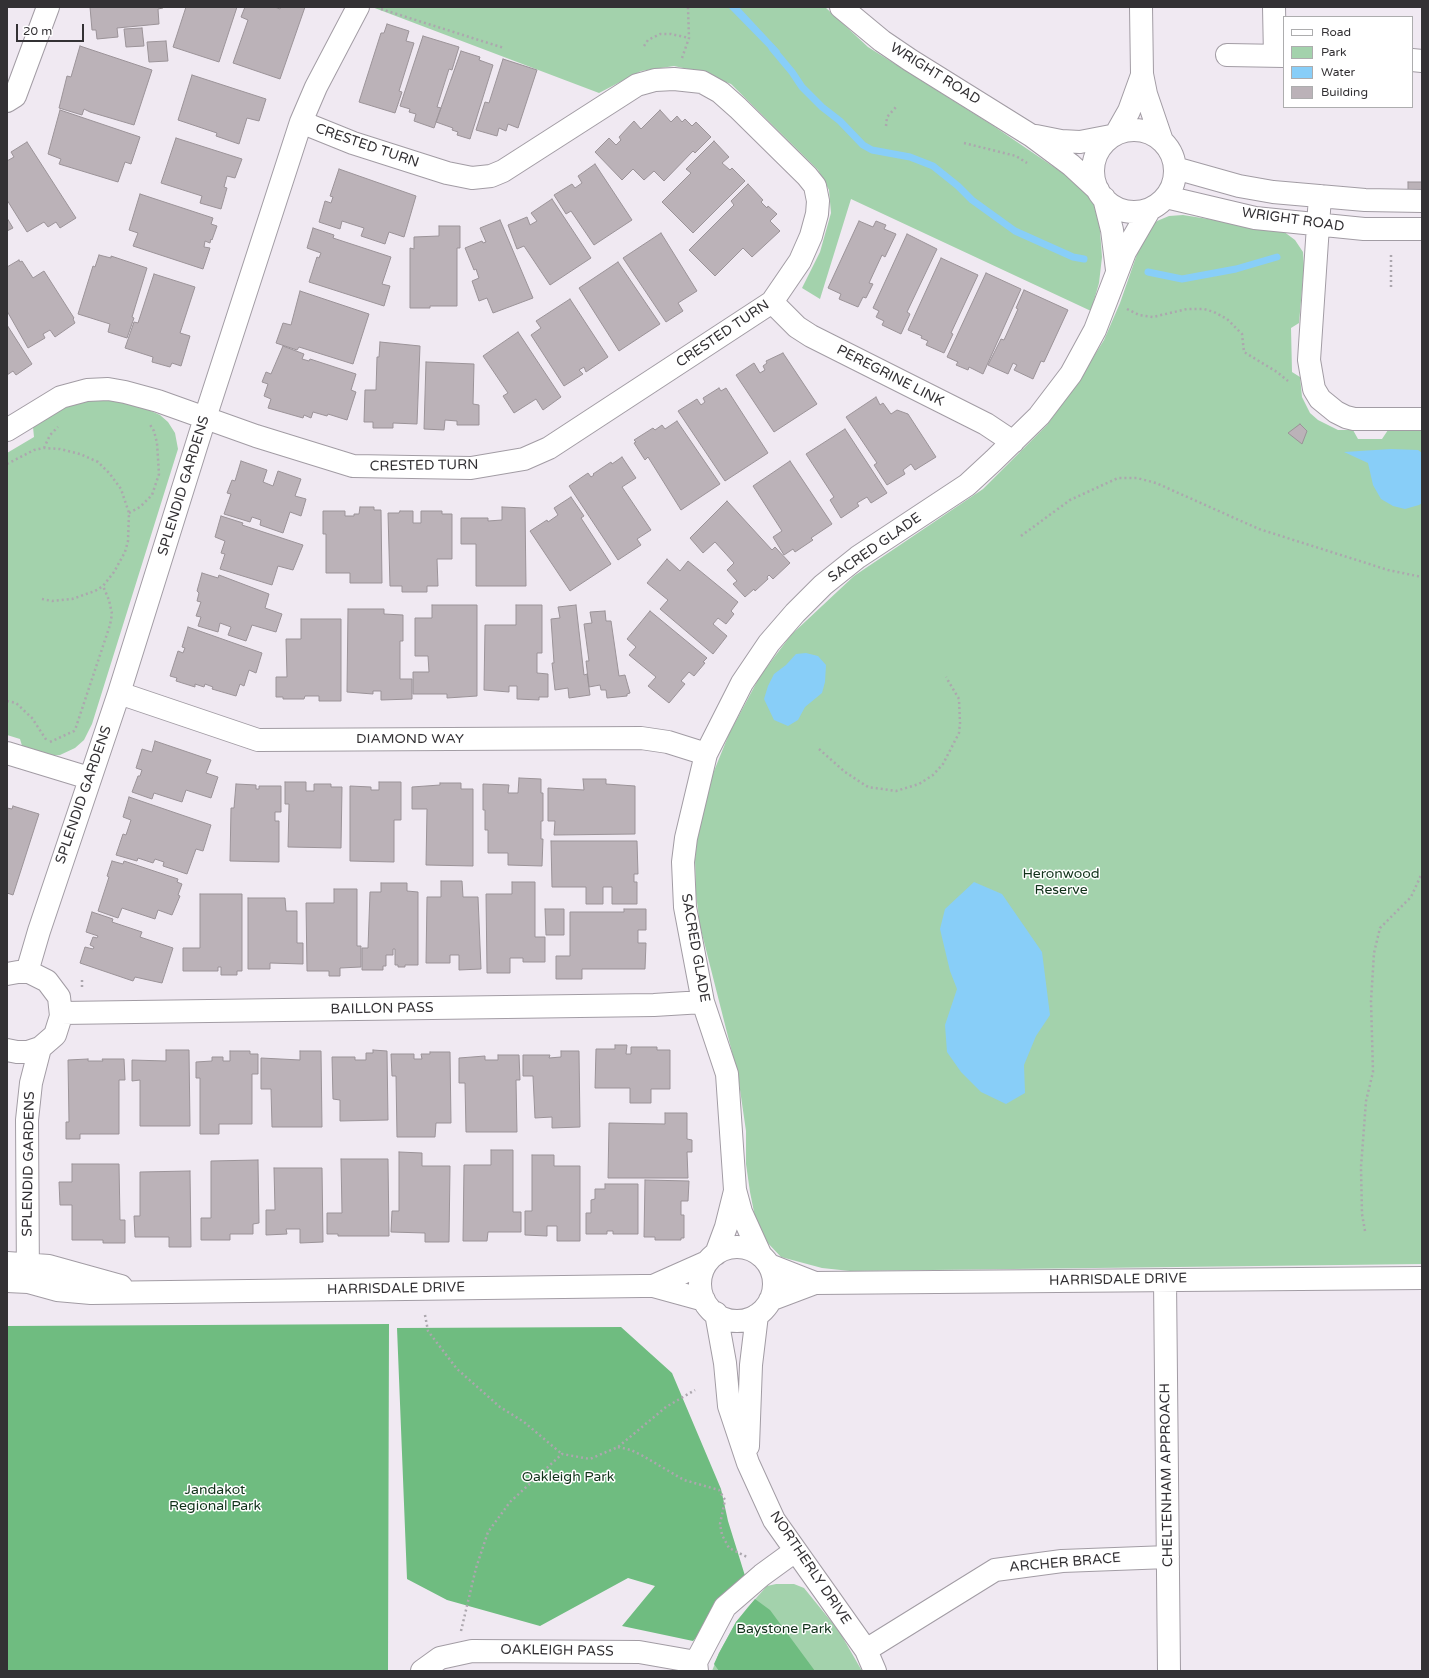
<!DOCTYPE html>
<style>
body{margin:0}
#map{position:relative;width:1429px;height:1678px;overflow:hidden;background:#f0e9f2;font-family:"Varela Round",sans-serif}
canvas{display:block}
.frame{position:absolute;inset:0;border:8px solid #333134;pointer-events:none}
.legend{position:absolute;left:1283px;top:16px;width:130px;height:92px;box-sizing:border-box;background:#fff;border:1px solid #adadae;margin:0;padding:5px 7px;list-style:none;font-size:12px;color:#333134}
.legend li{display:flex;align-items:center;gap:8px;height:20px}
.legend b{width:20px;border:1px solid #adadae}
.scale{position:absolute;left:16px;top:24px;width:68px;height:18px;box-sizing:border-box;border:2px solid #333134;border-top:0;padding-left:5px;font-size:12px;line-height:14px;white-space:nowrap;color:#333134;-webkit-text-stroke:3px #fff;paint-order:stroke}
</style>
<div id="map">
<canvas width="1429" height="1678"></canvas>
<div class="frame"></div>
<ul class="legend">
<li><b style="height:5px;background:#fff"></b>Road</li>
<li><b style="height:11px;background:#a3d2ac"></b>Park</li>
<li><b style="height:11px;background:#88cef8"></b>Water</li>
<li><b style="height:11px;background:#bbb2b8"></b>Building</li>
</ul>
<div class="scale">20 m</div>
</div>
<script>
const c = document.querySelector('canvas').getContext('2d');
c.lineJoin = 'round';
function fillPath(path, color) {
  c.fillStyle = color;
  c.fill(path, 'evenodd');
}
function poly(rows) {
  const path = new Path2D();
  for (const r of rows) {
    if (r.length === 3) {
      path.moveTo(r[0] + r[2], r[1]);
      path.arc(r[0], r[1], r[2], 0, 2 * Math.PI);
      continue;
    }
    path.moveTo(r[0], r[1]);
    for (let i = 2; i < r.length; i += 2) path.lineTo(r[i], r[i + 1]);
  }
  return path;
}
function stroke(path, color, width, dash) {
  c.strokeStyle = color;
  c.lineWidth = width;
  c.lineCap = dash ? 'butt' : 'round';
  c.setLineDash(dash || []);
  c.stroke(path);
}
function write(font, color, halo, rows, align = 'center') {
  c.font = font + ' "Varela Round",sans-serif';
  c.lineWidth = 3;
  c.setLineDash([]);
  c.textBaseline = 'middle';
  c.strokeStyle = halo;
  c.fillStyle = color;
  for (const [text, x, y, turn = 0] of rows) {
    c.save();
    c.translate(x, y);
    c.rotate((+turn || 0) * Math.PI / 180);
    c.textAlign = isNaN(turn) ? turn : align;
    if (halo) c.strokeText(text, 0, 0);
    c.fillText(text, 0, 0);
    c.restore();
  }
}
fillPath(poly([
 [372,7,825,7,868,47,992,125,1073,180,1085,191,1095,204,1099,218,1102,257,1099,283,1091,311,851,199,820,299,802,288,820,252,831,213,829,190,818,170,731,84,697,71,674,66,641,71,599,93],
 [1183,215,1283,231,1295,240,1303,252,1304,267,1299,323,1291,328,1292,372,1300,377,1302,397,1310,413,1318,420,1338,430,1353,430,1358,439,1382,439,1388,430,1422,429,1422,1264,850,1271,822,1268,781,1257,764,1239,755,1217,750,1192,746,1164,746,1131,738,1076,700,926,696,894,695,859,698,832,703,804,714,771,729,734,760,676,791,635,854,576,983,489,1047,425,1077,383,1104,340,1120,303,1143,237,1149,228,1157,221,1169,216],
 [108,399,142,407,160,415,168,422,175,433,178,449,92,724,84,740,75,748,60,755,50,756,23,749,20,739,7,735,7,453,34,437,33,427,55,413,71,405,87,400],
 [776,1584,794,1584,804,1588,839,1631,862,1671,712,1671,719,1653,736,1622,748,1607,767,1586]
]), '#a3d2ac');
fillPath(poly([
 [389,1324,388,1671,7,1671,7,1326],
 [621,1327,672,1373,721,1489,728,1521,746,1579,693,1641,622,1626,655,1586,628,1578,540,1626,447,1600,407,1579,397,1328],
 [755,1599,770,1610,815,1671,719,1671,714,1664,719,1653,736,1622]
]), '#6fbc80');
fillPath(poly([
 [728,7,739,7,780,51,778,55,773,53],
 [1391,449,1418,450,1422,453,1422,503,1419,505,1405,509,1393,506,1381,499,1373,485,1368,463,1344,452],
 [806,653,818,656,826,665,825,682,822,693,805,707,798,720,788,726,774,720,764,699,768,686,774,674,786,665,796,654],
 [974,882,1002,894,1042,952,1050,1015,1036,1036,1024,1065,1025,1093,1006,1104,981,1092,961,1072,947,1052,945,1025,957,989,950,971,940,929,945,909]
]), '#88cef8');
stroke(poly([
 [772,48,792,72,802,87,822,107,840,121,863,145,872,150,910,157,933,166,958,186,972,200,1015,231,1073,257,1084,259],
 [1148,272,1182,279,1236,269,1277,257]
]), '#88cef8', 7);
const building = poly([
 [90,7,163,7,163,8,158,9,159,24,117,28,118,37,97,39,96,30,92,30,90,7],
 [186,7,237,7,219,62,173,47,186,7],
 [245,7,275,7,280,9,281,7,305,7,280,79,233,63,248,20,241,17,245,7],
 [387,24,409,31,406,41,414,43,399,91,402,92,395,113,359,102,381,33,384,33,387,24],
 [142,28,144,46,126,47,124,29,142,28],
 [423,36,459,47,452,70,449,69,437,107,441,108,434,128,414,121,416,114,409,112,410,109,400,106,423,36],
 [166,41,168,61,149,62,147,42,166,41],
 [80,46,152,70,134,125,90,112,84,109,82,115,59,108,67,76,71,77,80,46],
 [461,51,480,57,479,60,493,65,470,139,457,135,458,132,452,130,453,128,436,122,461,51],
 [503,59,537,70,518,128,508,124,506,131,499,128,497,136,476,130,485,102,489,103,503,59],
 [192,75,266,99,259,121,247,118,239,144,216,136,217,133,178,120,192,75],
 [60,110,140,137,131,164,125,162,118,182,59,164,61,159,48,154,60,110],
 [660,110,671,122,677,116,682,122,685,119,692,126,696,122,711,137,695,153,693,151,664,181,654,171,644,180,633,169,622,180,595,152,609,138,616,145,621,140,619,137,634,121,641,129,660,110],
 [176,138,242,159,235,178,227,176,224,187,227,188,221,209,200,203,202,196,161,183,176,138],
 [714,141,729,157,722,163,730,170,732,168,745,181,693,233,662,202,691,173,686,169,714,141],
 [27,142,76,218,60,228,56,222,48,227,44,222,27,232,7,200,7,161,14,157,11,152,27,142],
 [595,164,632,220,594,245,571,211,566,214,554,195,572,184,575,188,582,183,578,176,595,164],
 [339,169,416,196,404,237,389,232,385,244,361,236,364,228,342,221,340,229,319,222,325,201,331,203,333,197,330,196,339,169],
 [1408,182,1422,182,1422,190,1408,190,1408,182],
 [748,184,763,200,761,202,767,208,768,206,777,214,770,221,780,231,752,257,743,248,715,276,689,250,734,205,731,201,748,184],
 [140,194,213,218,211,224,217,226,212,240,211,239,210,243,205,241,204,247,210,248,203,269,133,246,138,233,129,230,140,194],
 [552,199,591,258,550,285,524,246,517,249,508,225,527,217,530,225,537,221,531,213,552,199],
 [7,218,13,228,7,231,7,218],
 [500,220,533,298,493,313,487,298,479,301,472,281,479,278,476,269,474,270,465,248,482,241,483,243,486,242,480,228,500,220],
 [859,221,873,227,876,221,886,225,884,229,896,234,885,257,882,255,869,283,873,284,866,298,863,297,858,307,839,299,841,294,828,288,859,221],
 [439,226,460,226,460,248,457,248,457,306,430,306,430,308,410,308,410,248,414,249,414,237,439,236,439,226],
 [313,228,334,235,333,238,391,257,382,284,390,286,384,306,309,282,317,257,319,258,321,253,307,248,313,228],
 [661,233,697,291,678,303,683,311,666,322,623,258,661,233],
 [907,234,937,249,907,312,910,314,901,334,882,325,884,321,876,317,879,311,873,308,907,234],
 [99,255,111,258,111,256,147,268,132,317,134,318,127,338,108,332,110,324,78,314,93,266,95,267,99,255],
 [941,258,978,275,951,333,953,334,944,353,926,345,928,341,921,338,922,336,908,330,941,258],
 [19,260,20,262,22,261,33,278,44,271,74,318,73,319,75,323,55,337,50,330,43,334,45,338,28,348,7,311,7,267,19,260],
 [618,262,660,324,619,351,579,288,618,262],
 [986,273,1021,289,983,374,969,367,968,370,956,365,958,362,947,357,986,273],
 [154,274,195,287,180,333,190,336,181,366,172,363,170,367,152,362,153,357,125,348,134,322,138,323,154,274],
 [1024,290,1068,310,1044,362,1041,361,1033,379,1014,370,1017,365,1013,363,1008,374,988,365,1001,339,1004,340,1018,309,1016,308,1024,290],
 [300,291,369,314,353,364,299,347,297,350,276,343,283,323,291,325,300,291],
 [570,299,608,357,586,372,584,367,579,370,583,374,564,386,531,335,541,328,536,321,570,299],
 [7,325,32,364,16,375,13,371,7,375,7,325],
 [518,332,561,397,543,410,536,399,514,413,503,396,508,393,483,356,518,332],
 [380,342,420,346,417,424,393,423,393,428,373,428,373,422,364,422,365,390,376,390,377,357,379,357,380,342],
 [283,346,304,354,302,359,309,361,310,359,356,374,351,390,356,392,347,420,328,414,327,416,313,412,311,418,304,415,303,418,268,408,271,399,264,396,268,384,262,382,266,372,271,374,283,346],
 [783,353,817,404,774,432,736,375,754,363,760,373,765,370,763,366,767,363,766,361,783,353],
 [426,362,474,364,473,404,479,405,479,425,457,425,457,421,445,420,444,430,424,429,426,362],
 [719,388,721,391,726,388,768,453,725,481,678,411,697,399,701,405,705,402,703,398,719,388],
 [876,397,880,405,883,403,891,414,897,410,908,414,936,457,915,470,911,464,903,470,905,474,887,485,874,465,877,463,846,417,876,397],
 [677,421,720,484,681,510,648,457,645,460,634,443,636,442,634,440,653,428,655,430,662,425,665,429,677,421],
 [1300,424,1307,431,1302,444,1288,433,1300,424],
 [845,429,887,493,871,503,867,497,857,503,859,506,841,518,830,500,834,497,806,454,845,429],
 [622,457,636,478,622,487,651,530,637,539,641,545,618,560,569,486,588,473,591,477,594,475,593,474,611,462,612,464,622,457],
 [241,461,267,470,263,482,273,486,278,471,301,479,295,496,306,499,301,516,290,512,283,533,260,525,261,520,252,517,250,522,224,514,231,494,227,493,232,480,235,481,241,461],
 [790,461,832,524,811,538,813,540,795,552,793,549,784,555,773,537,782,531,753,486,790,461],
 [571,497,584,516,581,518,611,564,570,591,530,531,547,520,548,522,558,515,554,508,571,497],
 [727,501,772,550,775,547,790,563,773,579,769,575,767,577,768,579,755,591,754,589,745,597,733,584,737,581,727,570,734,563,715,542,703,553,690,538,727,501],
 [360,507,374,507,374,510,381,510,382,583,350,583,350,573,326,573,326,534,323,534,323,511,345,511,345,516,354,516,354,514,359,514,360,507],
 [502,507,525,508,526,586,476,586,476,544,461,544,461,518,488,518,488,521,502,520,502,507],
 [400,511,413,511,413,523,421,523,421,511,442,511,442,514,452,514,452,559,437,559,438,586,427,586,427,592,402,592,402,586,390,586,388,513,399,513,400,511],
 [221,516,243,523,242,525,303,545,293,570,278,566,272,585,220,569,225,554,221,553,225,541,215,537,221,516],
 [667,559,680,571,688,561,738,602,731,611,734,614,726,624,718,618,713,624,727,636,713,654,660,609,668,600,647,583,667,559],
 [202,573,218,578,219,575,269,594,265,608,282,614,276,632,252,625,246,641,228,635,231,627,220,623,218,632,198,626,201,617,196,616,201,602,197,601,199,593,197,591,202,573],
 [432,605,477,605,477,696,447,698,447,694,413,694,413,672,429,672,428,656,415,656,415,618,432,618,432,605],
 [516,605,542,605,542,653,537,653,537,673,548,674,548,697,539,697,539,700,517,699,517,686,509,686,509,692,484,690,485,625,516,625,516,605],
 [576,605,584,675,587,674,590,695,569,698,568,688,555,690,552,663,554,663,551,619,560,618,558,607,576,605],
 [348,609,384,609,384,614,403,615,403,641,400,641,400,679,412,679,412,699,381,700,381,691,373,691,373,694,347,692,348,609],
 [605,611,606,621,611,621,619,676,625,675,630,693,627,694,627,696,607,698,606,690,601,690,600,685,589,687,586,661,589,661,584,624,592,623,590,612,605,611],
 [650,611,707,658,703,662,705,663,694,676,689,672,681,681,685,684,669,703,648,686,656,677,629,655,636,647,627,639,650,611],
 [301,619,341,619,341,701,319,701,319,696,305,696,304,699,283,699,283,697,276,697,276,677,287,677,286,639,301,639,301,619],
 [188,627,262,653,256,673,249,670,244,686,240,684,236,696,212,689,213,687,205,684,204,687,195,684,195,687,176,681,177,678,170,676,178,651,183,653,185,648,182,647,188,627],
 [155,741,211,760,206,773,218,777,211,798,186,790,182,802,154,793,152,799,132,792,138,776,140,776,142,770,136,768,142,749,152,752,155,741],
 [519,778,541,779,541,793,543,793,543,821,541,821,541,839,543,839,542,866,508,865,508,853,488,853,488,830,485,830,485,810,483,810,483,784,509,785,508,793,518,793,519,778],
 [583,779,606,779,606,784,635,786,635,834,554,835,555,821,548,821,548,788,584,790,583,779],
 [285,782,306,782,306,791,314,791,314,784,331,784,331,787,342,787,341,848,288,847,289,804,285,804,285,782],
 [379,782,401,782,401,820,394,820,394,862,350,861,350,786,371,787,371,790,379,790,379,782],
 [440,783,461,783,461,789,473,789,473,866,426,865,427,809,412,809,412,787,440,785,440,783],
 [236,784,256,785,256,789,259,789,259,786,281,786,281,812,275,812,275,821,279,821,279,862,230,861,231,808,234,808,236,784],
 [129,797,211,825,203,851,196,849,187,874,163,866,164,862,155,859,153,863,138,858,137,861,116,855,123,834,126,835,131,820,123,817,129,797],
 [13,806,39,814,13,895,7,893,7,808,12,809,13,806],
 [551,841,637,841,638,874,634,874,634,882,637,882,637,904,612,904,612,887,603,887,603,904,586,904,586,887,552,887,551,841],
 [112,861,123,864,124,861,178,879,177,882,182,884,178,895,180,896,172,915,158,910,155,919,122,908,118,918,98,911,109,877,107,876,112,861],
 [441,881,462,881,463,897,478,897,481,969,459,970,459,955,450,955,450,963,426,963,427,897,441,897,441,881],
 [512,882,535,882,535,937,545,937,545,962,523,962,523,958,510,958,510,973,487,973,486,894,512,894,512,882],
 [381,883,407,883,407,891,418,892,418,965,405,965,405,967,398,967,398,965,395,965,395,949,393,949,393,955,386,955,386,966,383,966,383,970,362,970,362,948,368,948,370,892,381,892,381,883],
 [334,889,357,889,357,946,361,946,361,967,340,968,340,976,329,976,329,971,307,971,306,903,334,903,334,889],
 [200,894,242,894,242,971,237,971,237,975,221,975,221,967,218,967,218,971,183,971,183,948,200,948,200,894],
 [248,898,285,898,286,911,297,911,297,943,303,943,303,964,270,963,270,969,248,969,248,898],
 [545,909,564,909,564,935,546,935,545,909],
 [624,909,646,909,646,930,638,930,638,943,646,943,645,969,582,969,582,979,556,979,556,956,570,956,570,912,624,912,624,909],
 [92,912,113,919,112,922,142,932,140,937,173,948,162,983,135,977,133,981,80,963,85,947,93,949,94,947,90,945,93,937,97,938,98,936,86,932,92,912],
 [615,1045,627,1045,626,1054,631,1054,631,1047,657,1047,657,1050,670,1050,670,1089,651,1089,651,1103,630,1103,630,1088,595,1088,596,1049,615,1049,615,1045],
 [166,1050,189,1050,190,1126,140,1126,140,1080,132,1081,132,1060,166,1061,166,1050],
 [373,1050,387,1051,388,1120,340,1121,340,1100,333,1099,332,1057,355,1057,355,1060,366,1060,366,1053,373,1053,373,1050],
 [230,1051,250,1051,250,1054,258,1054,258,1074,252,1074,252,1124,219,1124,219,1134,200,1134,200,1078,196,1078,196,1062,212,1061,212,1057,223,1057,223,1061,230,1061,230,1051],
 [300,1051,321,1051,322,1127,272,1127,271,1089,261,1089,261,1058,300,1060,300,1051],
 [561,1051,579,1051,580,1127,552,1128,552,1117,535,1118,533,1076,523,1076,523,1055,550,1055,549,1058,561,1057,561,1051],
 [430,1052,450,1052,451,1123,436,1123,435,1137,397,1137,396,1076,392,1076,391,1054,414,1054,414,1059,422,1059,421,1054,430,1054,430,1052],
 [498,1055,519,1055,520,1080,516,1080,517,1132,466,1132,465,1083,459,1083,459,1058,485,1056,485,1060,498,1060,498,1055],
 [88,1059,88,1061,103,1061,102,1059,124,1059,125,1080,119,1080,119,1134,80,1134,80,1139,66,1139,66,1122,69,1122,68,1060,88,1059],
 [665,1113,687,1113,687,1139,692,1140,692,1152,687,1152,688,1178,608,1178,609,1123,665,1124,665,1113],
 [491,1150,513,1150,513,1212,521,1212,521,1232,488,1232,487,1241,463,1241,464,1165,491,1165,491,1150],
 [399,1152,422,1153,422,1166,450,1166,449,1242,425,1242,425,1233,391,1232,392,1211,399,1211,399,1152],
 [532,1155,554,1155,554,1166,580,1166,580,1241,557,1241,557,1226,547,1226,547,1236,525,1235,525,1211,532,1211,532,1155],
 [341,1159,388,1159,389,1236,338,1236,338,1234,327,1234,327,1213,342,1213,341,1159],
 [258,1160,259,1223,253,1224,253,1234,230,1234,230,1240,201,1240,201,1218,211,1218,211,1161,258,1160],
 [72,1164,119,1164,120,1220,125,1220,125,1243,103,1243,103,1240,72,1240,72,1205,60,1205,59,1182,72,1182,72,1164],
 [274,1168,322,1168,323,1242,300,1243,300,1229,286,1229,287,1234,266,1235,266,1210,275,1210,274,1168],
 [190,1171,191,1247,169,1247,169,1237,135,1237,134,1216,140,1216,140,1172,190,1171],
 [645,1180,689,1181,688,1201,681,1201,681,1215,684,1215,684,1238,681,1238,681,1240,655,1240,655,1237,644,1237,645,1180],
 [605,1184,638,1184,638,1234,613,1234,613,1231,607,1231,607,1234,586,1234,586,1213,591,1213,591,1200,595,1199,595,1189,605,1189,605,1184]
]);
fillPath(building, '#bbb2b8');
stroke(building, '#9b9398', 1);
const minor = poly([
 [841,7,882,41,910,60,1032,136,1071,165,1098,190],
 [1141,7,1142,74,1146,94,1162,141],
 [1274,7,1275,56],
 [1227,55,1284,56],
 [1412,60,1422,61],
 [7,101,15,96,48,7],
 [1134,171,41],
 [1116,134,1129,111,1142,75],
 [1036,136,1061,141,1080,142,1111,136],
 [1175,168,1239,186,1273,192,1365,200,1422,201],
 [1320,196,1309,360,1314,389,1320,399,1336,412,1346,417,1354,419,1422,419],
 [1166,197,1255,218,1364,229,1422,229],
 [1104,198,1112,230,1117,270],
 [772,302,797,327,811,336,986,424,1013,442],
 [7,430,61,397,87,390,108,389,125,392,158,401,256,436,353,466,471,468,524,459,549,448,772,302,800,261,811,236,817,214,818,201,815,186,807,176,738,108,720,92,702,82,674,79,655,80,637,85,503,171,491,176,472,178,447,173,353,143,301,122],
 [119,693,258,740,641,738,668,742,706,754],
 [7,753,89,778],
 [27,972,39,931,119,693,205,418,301,122,316,87,358,7],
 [7,974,18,972,29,972,47,981,59,997,61,1016,55,1035,40,1048,28,1052,17,1052,7,1050],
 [61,1013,654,1005,703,1002],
 [737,1284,37],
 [716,1254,726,1227,735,1191],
 [761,1256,741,1212,735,1190,727,1074,703,1002,685,907,683,862,686,838,706,754,742,683,769,643,795,613,823,585,858,557,967,485,994,460,1039,416,1071,374,1095,330,1125,252,1150,209],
 [7,1263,49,1266,121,1286],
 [769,1265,815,1283],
 [1165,1280,1169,1671],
 [7,1281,28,1282,57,1290,91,1293,642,1286,653,1286,707,1262],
 [28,1282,27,1120,31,1083,40,1048],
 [653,1286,704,1300],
 [770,1300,815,1283,1422,1278],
 [716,1313,725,1363,729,1406,748,1463,774,1520,866,1650,875,1671],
 [748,1446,751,1365,757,1315],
 [866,1650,995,1570,1062,1561,1168,1557],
 [422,1671,440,1658,472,1651,639,1652,696,1662],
 [697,1671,696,1662,725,1607,762,1575,795,1551]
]);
stroke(minor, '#a29ca4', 24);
stroke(poly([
 [381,9,504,48],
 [644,46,648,40,660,34,671,34,689,38],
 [682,58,689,38,688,7],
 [886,126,887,117,896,107],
 [964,143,1016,156,1027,163],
 [1391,287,1391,254],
 [1127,309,1139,315,1153,317,1187,309,1204,309,1214,312,1227,319,1242,334,1244,352,1277,372,1288,381],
 [44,448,50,435,58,427],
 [7,464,34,450,44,448,60,449,80,454,98,462,110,474,121,489,129,513,128,541,125,552,114,572,103,586,95,591,72,599,52,601,42,599],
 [129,513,140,507,152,495,159,474,157,443,154,431,149,423],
 [1021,536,1070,500,1118,478,1137,478,1156,483,1259,529,1388,570,1422,577],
 [7,701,16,703,32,718,47,741],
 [50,742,74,731,76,727,110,625,112,614,109,600,103,586],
 [819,749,845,772,868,787,896,791,919,784,933,775,943,764,959,733,960,723,959,699,946,677],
 [82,980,82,987],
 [1365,1231,1362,1214,1361,1167,1366,1101,1373,1072,1371,1001,1374,953,1380,928,1411,897,1422,873],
 [425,1315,428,1331,457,1369,500,1407,524,1422,562,1454],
 [618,1447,631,1450,643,1456,684,1480,719,1490,725,1500,720,1524,722,1535,729,1548,747,1557],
 [461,1631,476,1568,488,1532,510,1502,562,1454,590,1459,618,1447,666,1407,695,1390]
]), '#aca7ae', 2.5, [2, 3]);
stroke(minor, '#fff', 22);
write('14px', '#333134', '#fff', [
 ["WRIGHT ROAD",935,74,32],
 ["CRESTED TURN",367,146,19],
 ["WRIGHT ROAD",1293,220,8],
 ["CRESTED TURN",723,334,-34],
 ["PEREGRINE LINK",890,376,27],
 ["CRESTED TURN",424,466,-1],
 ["SPLENDID GARDENS",184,486,-73],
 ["SACRED GLADE",875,548,-35],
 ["DIAMOND WAY",410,739],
 ["SPLENDID GARDENS",84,795,-71],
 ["SACRED GLADE",695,948,80],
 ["BAILLON PASS",382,1009,-1],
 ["SPLENDID GARDENS",29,1164,-89],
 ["HARRISDALE DRIVE",1118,1280,-1],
 ["HARRISDALE DRIVE",396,1289,-1],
 ["CHELTENHAM APPROACH",1167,1475,-91],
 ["ARCHER BRACE",1065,1563,-5],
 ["NORTHERLY DRIVE",810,1568,56],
 ["OAKLEIGH PASS",557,1651,1]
]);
write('14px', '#11321a', '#fff', [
 ["Heronwood",1061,874],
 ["Reserve",1061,890],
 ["Oakleigh Park",568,1477],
 ["Jandakot",215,1490],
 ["Regional Park",215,1506],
 ["Baystone Park",784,1629]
]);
</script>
